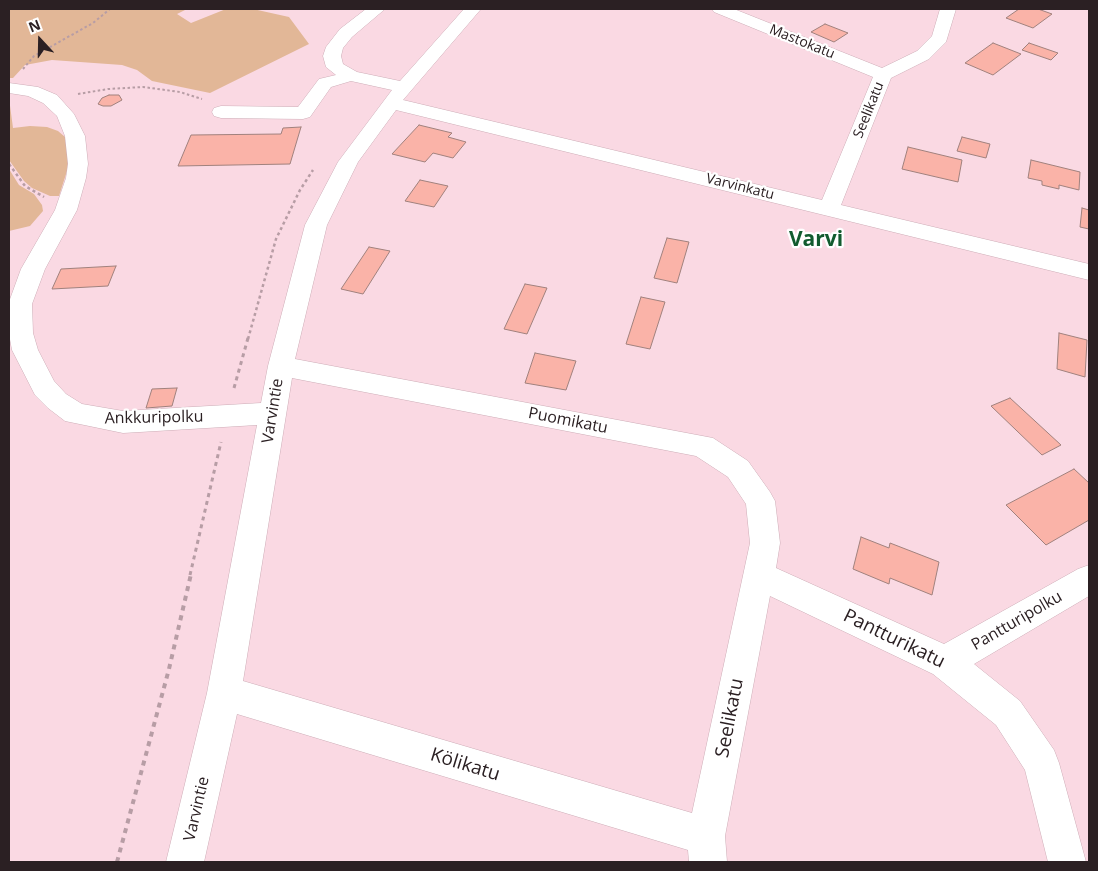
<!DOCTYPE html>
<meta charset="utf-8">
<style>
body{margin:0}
#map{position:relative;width:1098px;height:871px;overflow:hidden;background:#fad9e3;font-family:"Open Sans",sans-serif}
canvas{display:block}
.frame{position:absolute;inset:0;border:10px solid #2b2023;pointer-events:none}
.north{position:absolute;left:15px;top:15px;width:50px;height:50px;-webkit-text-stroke:4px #fff;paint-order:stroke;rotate:339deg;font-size:14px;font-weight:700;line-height:20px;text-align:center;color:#2b2023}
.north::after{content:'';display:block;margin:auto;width:18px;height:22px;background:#2b2023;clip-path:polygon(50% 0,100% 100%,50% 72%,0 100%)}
</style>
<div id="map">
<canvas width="1098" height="871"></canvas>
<div class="frame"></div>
<div class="north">N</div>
</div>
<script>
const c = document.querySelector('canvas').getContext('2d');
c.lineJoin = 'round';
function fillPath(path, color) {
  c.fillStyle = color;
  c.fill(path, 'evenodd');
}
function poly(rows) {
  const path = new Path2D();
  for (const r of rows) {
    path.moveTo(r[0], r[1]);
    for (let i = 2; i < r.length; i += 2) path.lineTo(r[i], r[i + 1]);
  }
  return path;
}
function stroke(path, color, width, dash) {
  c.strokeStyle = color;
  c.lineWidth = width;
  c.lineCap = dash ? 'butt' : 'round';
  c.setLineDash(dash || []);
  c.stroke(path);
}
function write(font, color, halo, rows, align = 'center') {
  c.font = font + ' "Open Sans",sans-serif';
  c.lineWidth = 4.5;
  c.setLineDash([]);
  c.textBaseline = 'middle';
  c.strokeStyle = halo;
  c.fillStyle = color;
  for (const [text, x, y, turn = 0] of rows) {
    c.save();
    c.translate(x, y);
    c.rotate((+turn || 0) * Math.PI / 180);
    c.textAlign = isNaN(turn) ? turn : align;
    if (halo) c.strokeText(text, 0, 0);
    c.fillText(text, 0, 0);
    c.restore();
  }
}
fillPath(poly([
 [9,9,187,9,177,14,191,23,226,9,253,9,289,17,309,44,210,93,152,81,137,70,122,65,52,60,25,65,13,78,9,78],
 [9,98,13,128,30,126,47,127,58,131,65,137,69,155,67,171,59,196,50,196,32,188,24,181,9,160],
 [9,169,19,185,34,194,42,205,43,211,30,226,9,231]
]), '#e2b797');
const building = poly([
 [1019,9,1038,9,1052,14,1033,28,1006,18,1019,9],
 [825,24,848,33,834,42,811,32,825,24],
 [993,43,1021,54,993,75,965,63,993,43],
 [1029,43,1058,53,1051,60,1022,50,1029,43],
 [109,95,119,95,122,100,111,106,103,106,98,104,102,98,109,95],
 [419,125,452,133,448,137,466,142,453,158,433,153,425,162,392,154,419,125],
 [301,127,290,164,178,166,191,135,281,134,283,128,301,127],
 [962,137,990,144,986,158,957,151,962,137],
 [908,147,962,160,958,182,902,169,908,147],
 [1031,160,1080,172,1079,190,1059,185,1059,189,1042,185,1042,181,1028,178,1031,160],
 [420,180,448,186,434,207,405,201,420,180],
 [1082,208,1089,210,1089,229,1080,227,1082,208],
 [667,238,689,242,677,283,654,278,667,238],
 [369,247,390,251,363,294,341,289,369,247],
 [116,266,108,286,52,289,61,269,116,266],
 [525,284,547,288,527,334,504,329,525,284],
 [641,297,665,302,650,349,626,344,641,297],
 [1059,333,1087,340,1085,377,1057,369,1059,333],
 [535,353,576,361,566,390,525,383,535,353],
 [177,388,172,406,146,408,152,389,177,388],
 [1010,398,1061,445,1042,455,991,406,1010,398],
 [1074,469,1089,483,1089,520,1046,545,1006,505,1074,469],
 [861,537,889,548,890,543,939,562,932,595,890,578,889,584,853,569,861,537]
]);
fillPath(building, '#fab3a8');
stroke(building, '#a0817d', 1);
const minor = poly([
 [366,9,385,9,352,37,343,48,341,56,343,64,357,72,400,81,464,9,481,9,403,100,822,200,873,77,714,12,712,9,734,9,882,68,917,51,932,36,940,9,956,9,946,42,929,59,891,78,841,205,1089,264,1089,280,396,110,358,162,327,225,295,359,713,438,748,461,770,492,775,501,780,543,776,568,944,644,1078,569,1089,565,1089,596,974,664,1020,701,1054,750,1059,763,1086,862,1048,862,1025,770,996,725,933,674,770,596,725,836,727,862,689,862,688,850,237,714,204,862,166,862,207,693,257,425,123,433,65,421,48,408,35,395,12,350,9,334,9,302,21,269,55,210,66,178,68,164,65,136,57,116,43,103,28,96,9,93,9,83,38,87,57,95,74,114,85,136,88,164,86,178,77,210,45,269,32,304,33,333,38,350,54,381,66,394,82,404,123,411,261,403,268,366,305,225,338,162,392,90,351,81,331,87,310,117,303,119,221,118,214,116,212,112,214,108,221,106,298,107,319,79,336,75,326,67,323,56,326,47,340,29,366,9],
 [292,378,696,456,728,477,746,504,750,543,692,813,243,681,292,378]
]);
stroke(minor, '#cdadb7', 1);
stroke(poly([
 [23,69,34,56,93,23,110,9],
 [78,94,108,89,143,87,180,92,202,99]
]), '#b79da5', 2, [2.5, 2.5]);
stroke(poly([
 [9,164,25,186,44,197],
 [248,339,276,239,300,190,313,170]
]), '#b79da5', 2.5, [3, 3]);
stroke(poly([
 [234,388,248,338],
 [190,575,221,442]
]), '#b79da5', 3, [4, 4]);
stroke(poly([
 [117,862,169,669,191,574]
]), '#b79da5', 4, [5, 5]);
fillPath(minor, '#fff');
write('14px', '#2b2023', '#fff', [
 ["Mastokatu",802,42,22],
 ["Seelikatu",869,110,-68],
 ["Varvinkatu",740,187,14]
]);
write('16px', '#2b2023', '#fff', [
 ["Varvintie",273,411,-81],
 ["Ankkuripolku",154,418,-1],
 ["Puomikatu",568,421,11],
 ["Pantturipolku",1017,621,-30],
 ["Varvintie",197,809,-77]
]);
write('19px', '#2b2023', '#fff', [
 ["Pantturikatu",894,639,26],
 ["Seelikatu",730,718,-79],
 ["Kölikatu",465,765,17]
]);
write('bold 21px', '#125b2f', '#fff', [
 ["Varvi",816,240]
]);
</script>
